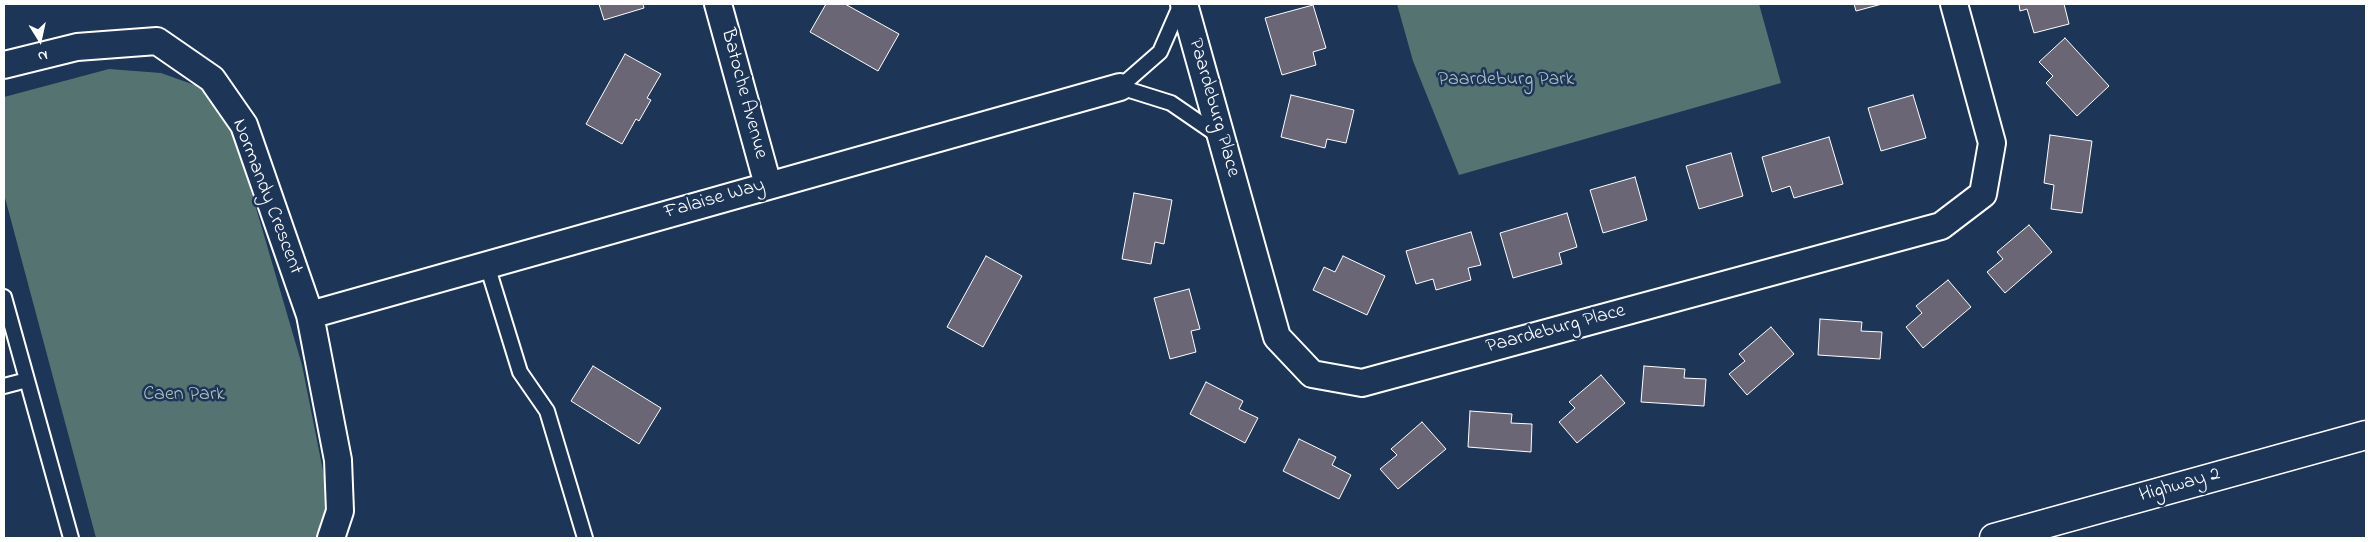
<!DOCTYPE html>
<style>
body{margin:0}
#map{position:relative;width:2370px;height:542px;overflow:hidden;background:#1d3557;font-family:"Indie Flower",sans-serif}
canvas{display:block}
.frame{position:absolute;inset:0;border:5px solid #fff;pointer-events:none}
.north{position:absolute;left:15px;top:15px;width:50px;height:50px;-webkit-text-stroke:4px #1d3557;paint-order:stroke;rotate:170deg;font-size:14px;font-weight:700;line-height:20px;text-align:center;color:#fff}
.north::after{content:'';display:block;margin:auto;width:18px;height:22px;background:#fff;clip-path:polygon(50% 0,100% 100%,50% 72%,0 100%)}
</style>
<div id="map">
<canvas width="2370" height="542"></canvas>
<div class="frame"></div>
<div class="north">N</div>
</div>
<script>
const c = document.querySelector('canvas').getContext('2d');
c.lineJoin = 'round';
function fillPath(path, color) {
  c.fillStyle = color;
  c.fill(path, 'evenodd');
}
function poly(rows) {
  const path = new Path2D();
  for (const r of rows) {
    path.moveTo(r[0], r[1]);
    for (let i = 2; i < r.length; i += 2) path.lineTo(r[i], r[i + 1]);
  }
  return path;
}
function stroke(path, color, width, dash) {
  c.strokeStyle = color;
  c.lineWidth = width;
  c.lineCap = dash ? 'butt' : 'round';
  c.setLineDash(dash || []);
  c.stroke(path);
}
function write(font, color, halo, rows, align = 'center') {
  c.font = font + ' "Indie Flower",sans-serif';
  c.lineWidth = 5;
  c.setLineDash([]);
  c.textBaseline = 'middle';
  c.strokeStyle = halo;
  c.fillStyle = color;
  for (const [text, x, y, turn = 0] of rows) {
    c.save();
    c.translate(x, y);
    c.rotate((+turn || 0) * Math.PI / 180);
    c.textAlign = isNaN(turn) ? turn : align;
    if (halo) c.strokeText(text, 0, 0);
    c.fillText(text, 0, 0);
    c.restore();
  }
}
fillPath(poly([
 [1397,4,1759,4,1781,83,1459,175,1413,61],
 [109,69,161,73,203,88,232,126,302,365,330,506,326,538,96,538,4,194,4,97]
]), '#557371');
const building = poly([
 [599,4,643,4,644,8,604,20,599,4],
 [826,4,845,4,899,34,878,71,810,32,826,4],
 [1854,4,1882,4,1856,11,1854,4],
 [2019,4,2064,4,2069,24,2034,33,2027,9,2020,11,2019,4],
 [1313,5,1326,48,1313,52,1316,65,1282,75,1265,18,1313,5],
 [2065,38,2109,86,2077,116,2046,83,2053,76,2039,62,2065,38],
 [625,54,661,74,647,98,651,100,639,121,636,119,622,144,586,124,625,54],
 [1291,95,1354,110,1346,143,1327,139,1325,148,1281,137,1291,95],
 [1913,95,1926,138,1881,151,1868,108,1913,95],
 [2050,135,2092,141,2082,213,2051,209,2054,185,2044,183,2050,135],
 [1829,137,1843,184,1794,198,1790,186,1772,192,1762,157,1829,137],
 [1731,153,1743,196,1699,209,1686,166,1731,153],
 [1635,177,1647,220,1603,233,1590,190,1635,177],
 [1134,193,1172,200,1164,244,1155,242,1151,264,1122,259,1134,193],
 [1567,213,1577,247,1559,253,1562,264,1513,278,1500,233,1567,213],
 [2029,225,2052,252,2005,293,1987,272,2003,259,1997,252,2029,225],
 [1471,232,1481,265,1468,268,1471,280,1436,290,1433,279,1416,284,1406,251,1471,232],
 [986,256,1022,276,983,347,947,327,986,256],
 [1343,256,1385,276,1367,315,1313,290,1324,267,1335,272,1343,256],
 [1948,280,1971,307,1923,348,1906,327,1922,313,1916,306,1948,280],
 [1189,289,1200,329,1191,331,1196,352,1170,359,1154,298,1189,289],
 [1820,319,1862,322,1861,331,1882,332,1880,359,1818,355,1820,319],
 [1771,327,1794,354,1747,395,1729,374,1745,361,1739,354,1771,327],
 [593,366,661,408,639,444,571,401,593,366],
 [1644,366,1685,369,1684,378,1706,379,1704,406,1641,402,1644,366],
 [1601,375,1625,403,1577,443,1559,422,1575,408,1569,402,1601,375],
 [1206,382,1243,401,1239,409,1258,418,1245,443,1190,414,1206,382],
 [1470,411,1512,414,1511,423,1532,424,1531,452,1468,447,1470,411],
 [1422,422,1446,449,1398,489,1380,469,1397,455,1391,449,1422,422],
 [1299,439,1336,457,1332,465,1351,475,1339,499,1283,471,1299,439]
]);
fillPath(building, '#6a6675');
stroke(building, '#fff', 1);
const service = poly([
 [1120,87,1171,103,1219,136],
 [1120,87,1160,52,1181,4],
 [487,265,520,372,547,411,585,538],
 [4,297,71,538],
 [4,386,27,380]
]);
const minor = poly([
 [718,4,768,185],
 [1184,4,1277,337,1312,374,1362,383,1941,226,1983,194,1992,143,1954,4],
 [4,65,77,47,157,41,212,79,244,125,310,315,338,460,340,511,331,538],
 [310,315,1120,87]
]);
const secondary = poly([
 [1994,538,2366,435]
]);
stroke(service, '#fff', 18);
stroke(minor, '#fff', 30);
stroke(secondary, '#fff', 31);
stroke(service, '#1d3557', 14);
stroke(minor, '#1d3557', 26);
stroke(secondary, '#1d3557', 28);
write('20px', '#b2c0bf', '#1d3557', [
 ["Paardeburg Park",1506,81],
 ["Caen Park",184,396]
]);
write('20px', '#fff', '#1d3557', [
 ["Batoche Avenue",743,94,75],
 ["Paardeburg Place",1213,108,74],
 ["Normandy Crescent",266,197,69],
 ["Falaise Way",715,200,-16],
 ["Paardeburg Place",1556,330,-15],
 ["Highway 2",2180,486,-16]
]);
</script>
